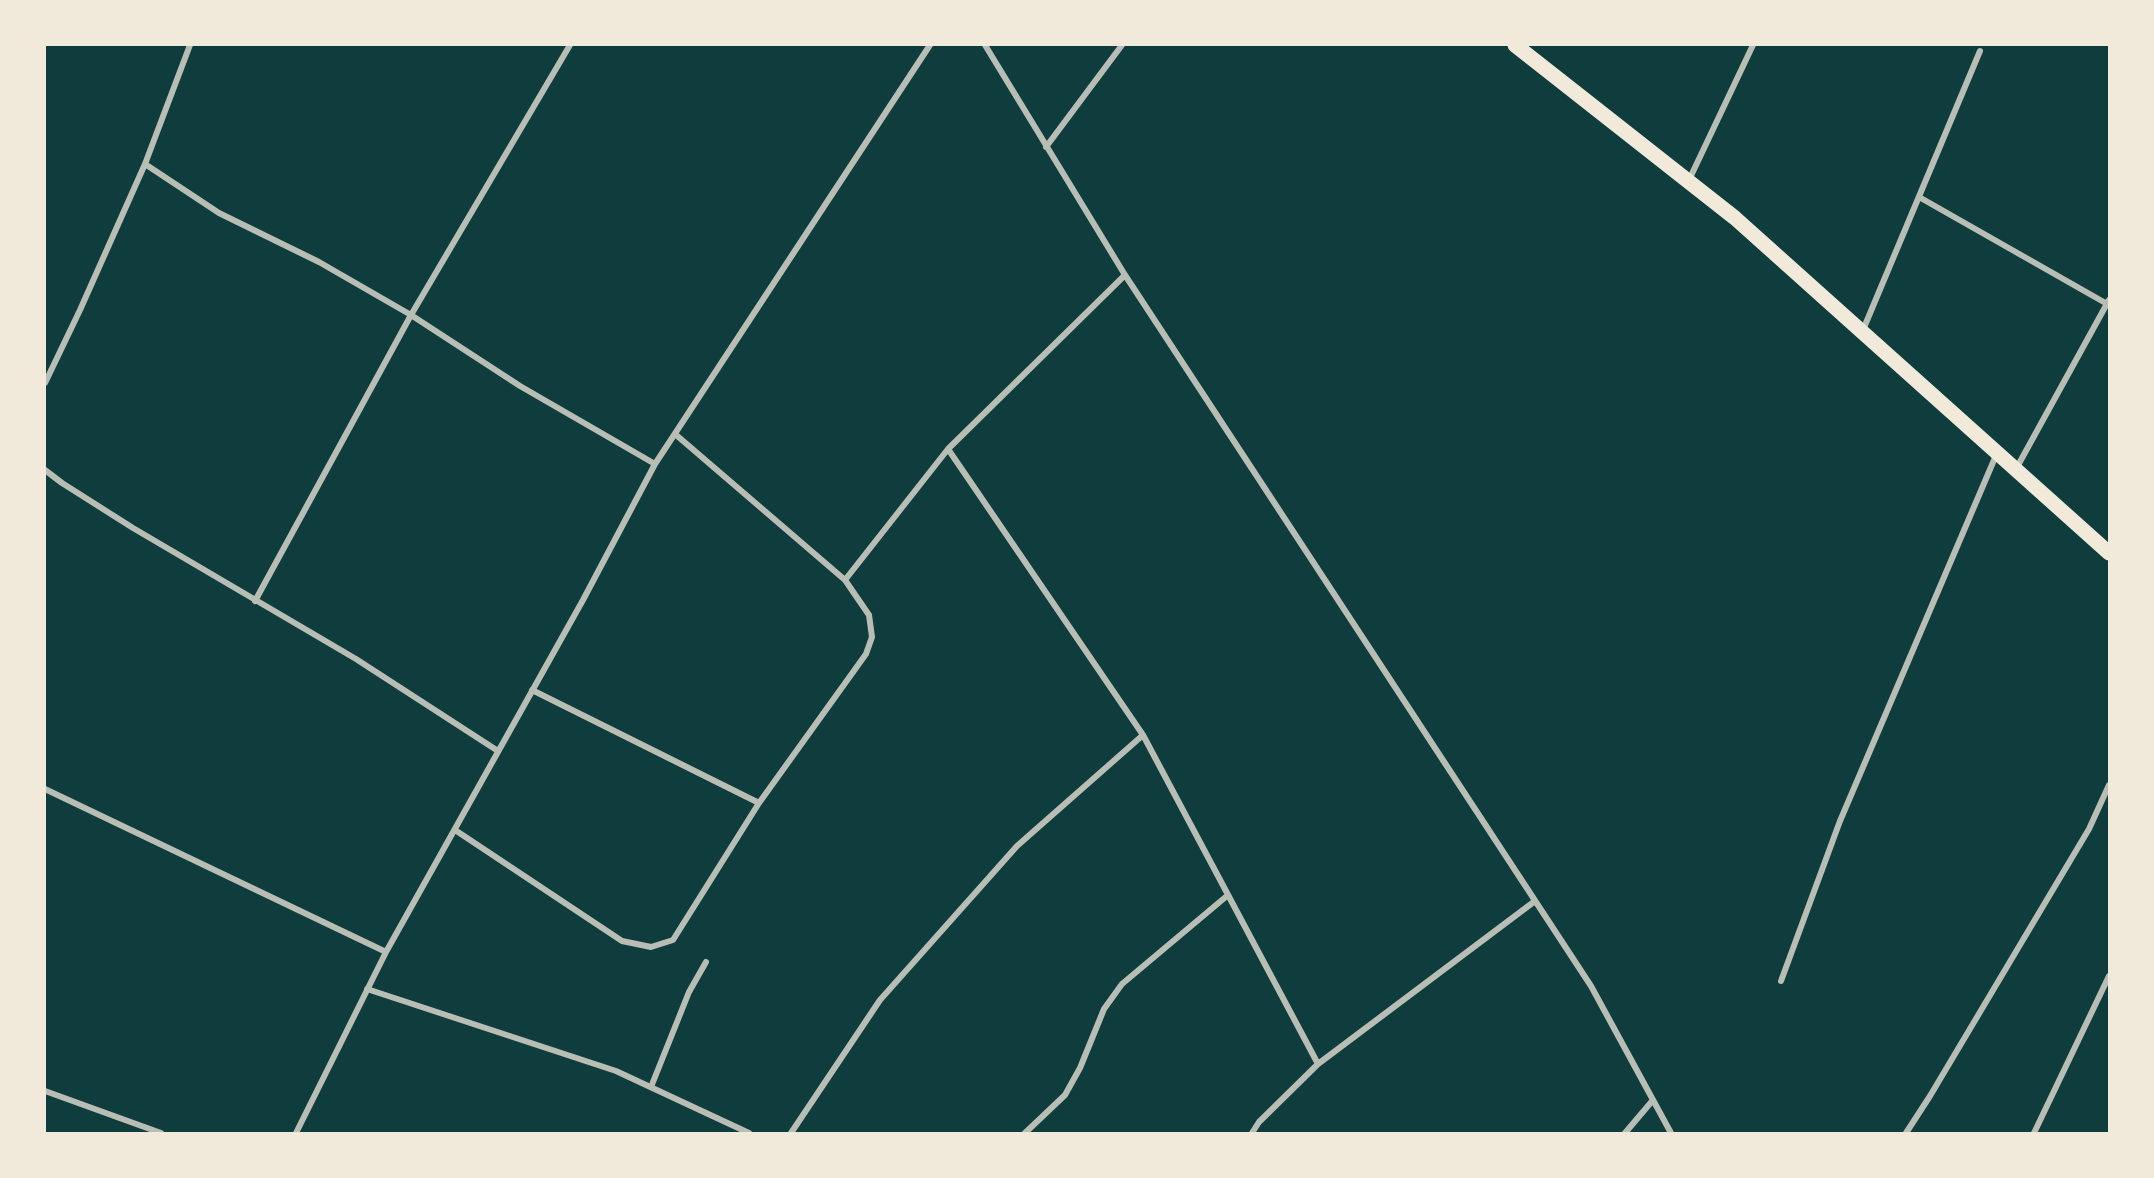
<!DOCTYPE html>
<style>
body{margin:0}
#map{position:relative;width:2154px;height:1178px;overflow:hidden;background:#0f3d3e;font-family:Manrope,sans-serif}
canvas{display:block}
.frame{position:absolute;inset:0;border:46px solid #f1e9da;pointer-events:none}
</style>
<div id="map">
<canvas width="2154" height="1178"></canvas>
<div class="frame"></div>
</div>
<script>
const c = document.querySelector('canvas').getContext('2d');
c.lineJoin = 'round';
function poly(rows) {
  const path = new Path2D();
  for (const r of rows) {
    path.moveTo(r[0], r[1]);
    for (let i = 2; i < r.length; i += 2) path.lineTo(r[i], r[i + 1]);
  }
  return path;
}
function stroke(path, color, width, dash) {
  c.strokeStyle = color;
  c.lineWidth = width;
  c.lineCap = dash ? 'butt' : 'round';
  c.setLineDash(dash || []);
  c.stroke(path);
}
stroke(poly([
 [985,45,1125,275,1591,986,1671,1133],
 [1046,147,1122,45],
 [145,164,219,213,319,262,411,315,520,386,655,464],
 [1689,180,1753,45],
 [1919,197,2109,305],
 [1863,330,1980,51],
 [45,383,80,310,145,164,190,45],
 [675,434,845,580],
 [948,449,1143,735,1318,1064],
 [2016,469,2109,300],
 [45,470,62,483,133,528,356,659,498,751],
 [255,601,411,315,570,45],
 [532,690,759,803],
 [45,789,386,952],
 [455,830,622,941,651,947,673,940,759,803,866,654,872,637,869,615,845,580,948,449,1125,275],
 [1781,981,1840,821,1997,453],
 [367,989,616,1071,749,1133],
 [651,1087,689,992,706,962],
 [45,1091,161,1133],
 [296,1133,386,952,583,600,655,464,930,45],
 [791,1133,880,1000,1017,846,1143,735],
 [1025,1133,1065,1095,1080,1068,1104,1009,1122,984,1228,895],
 [1252,1133,1259,1122,1318,1064,1535,901],
 [1625,1133,1653,1100],
 [1906,1133,1930,1096,2089,829,2109,785],
 [2034,1133,2109,976]
]), '#b8beb3', 6);
stroke(poly([
 [1515,45,1735,218,2109,553]
]), '#f1e9da', 15);
</script>
